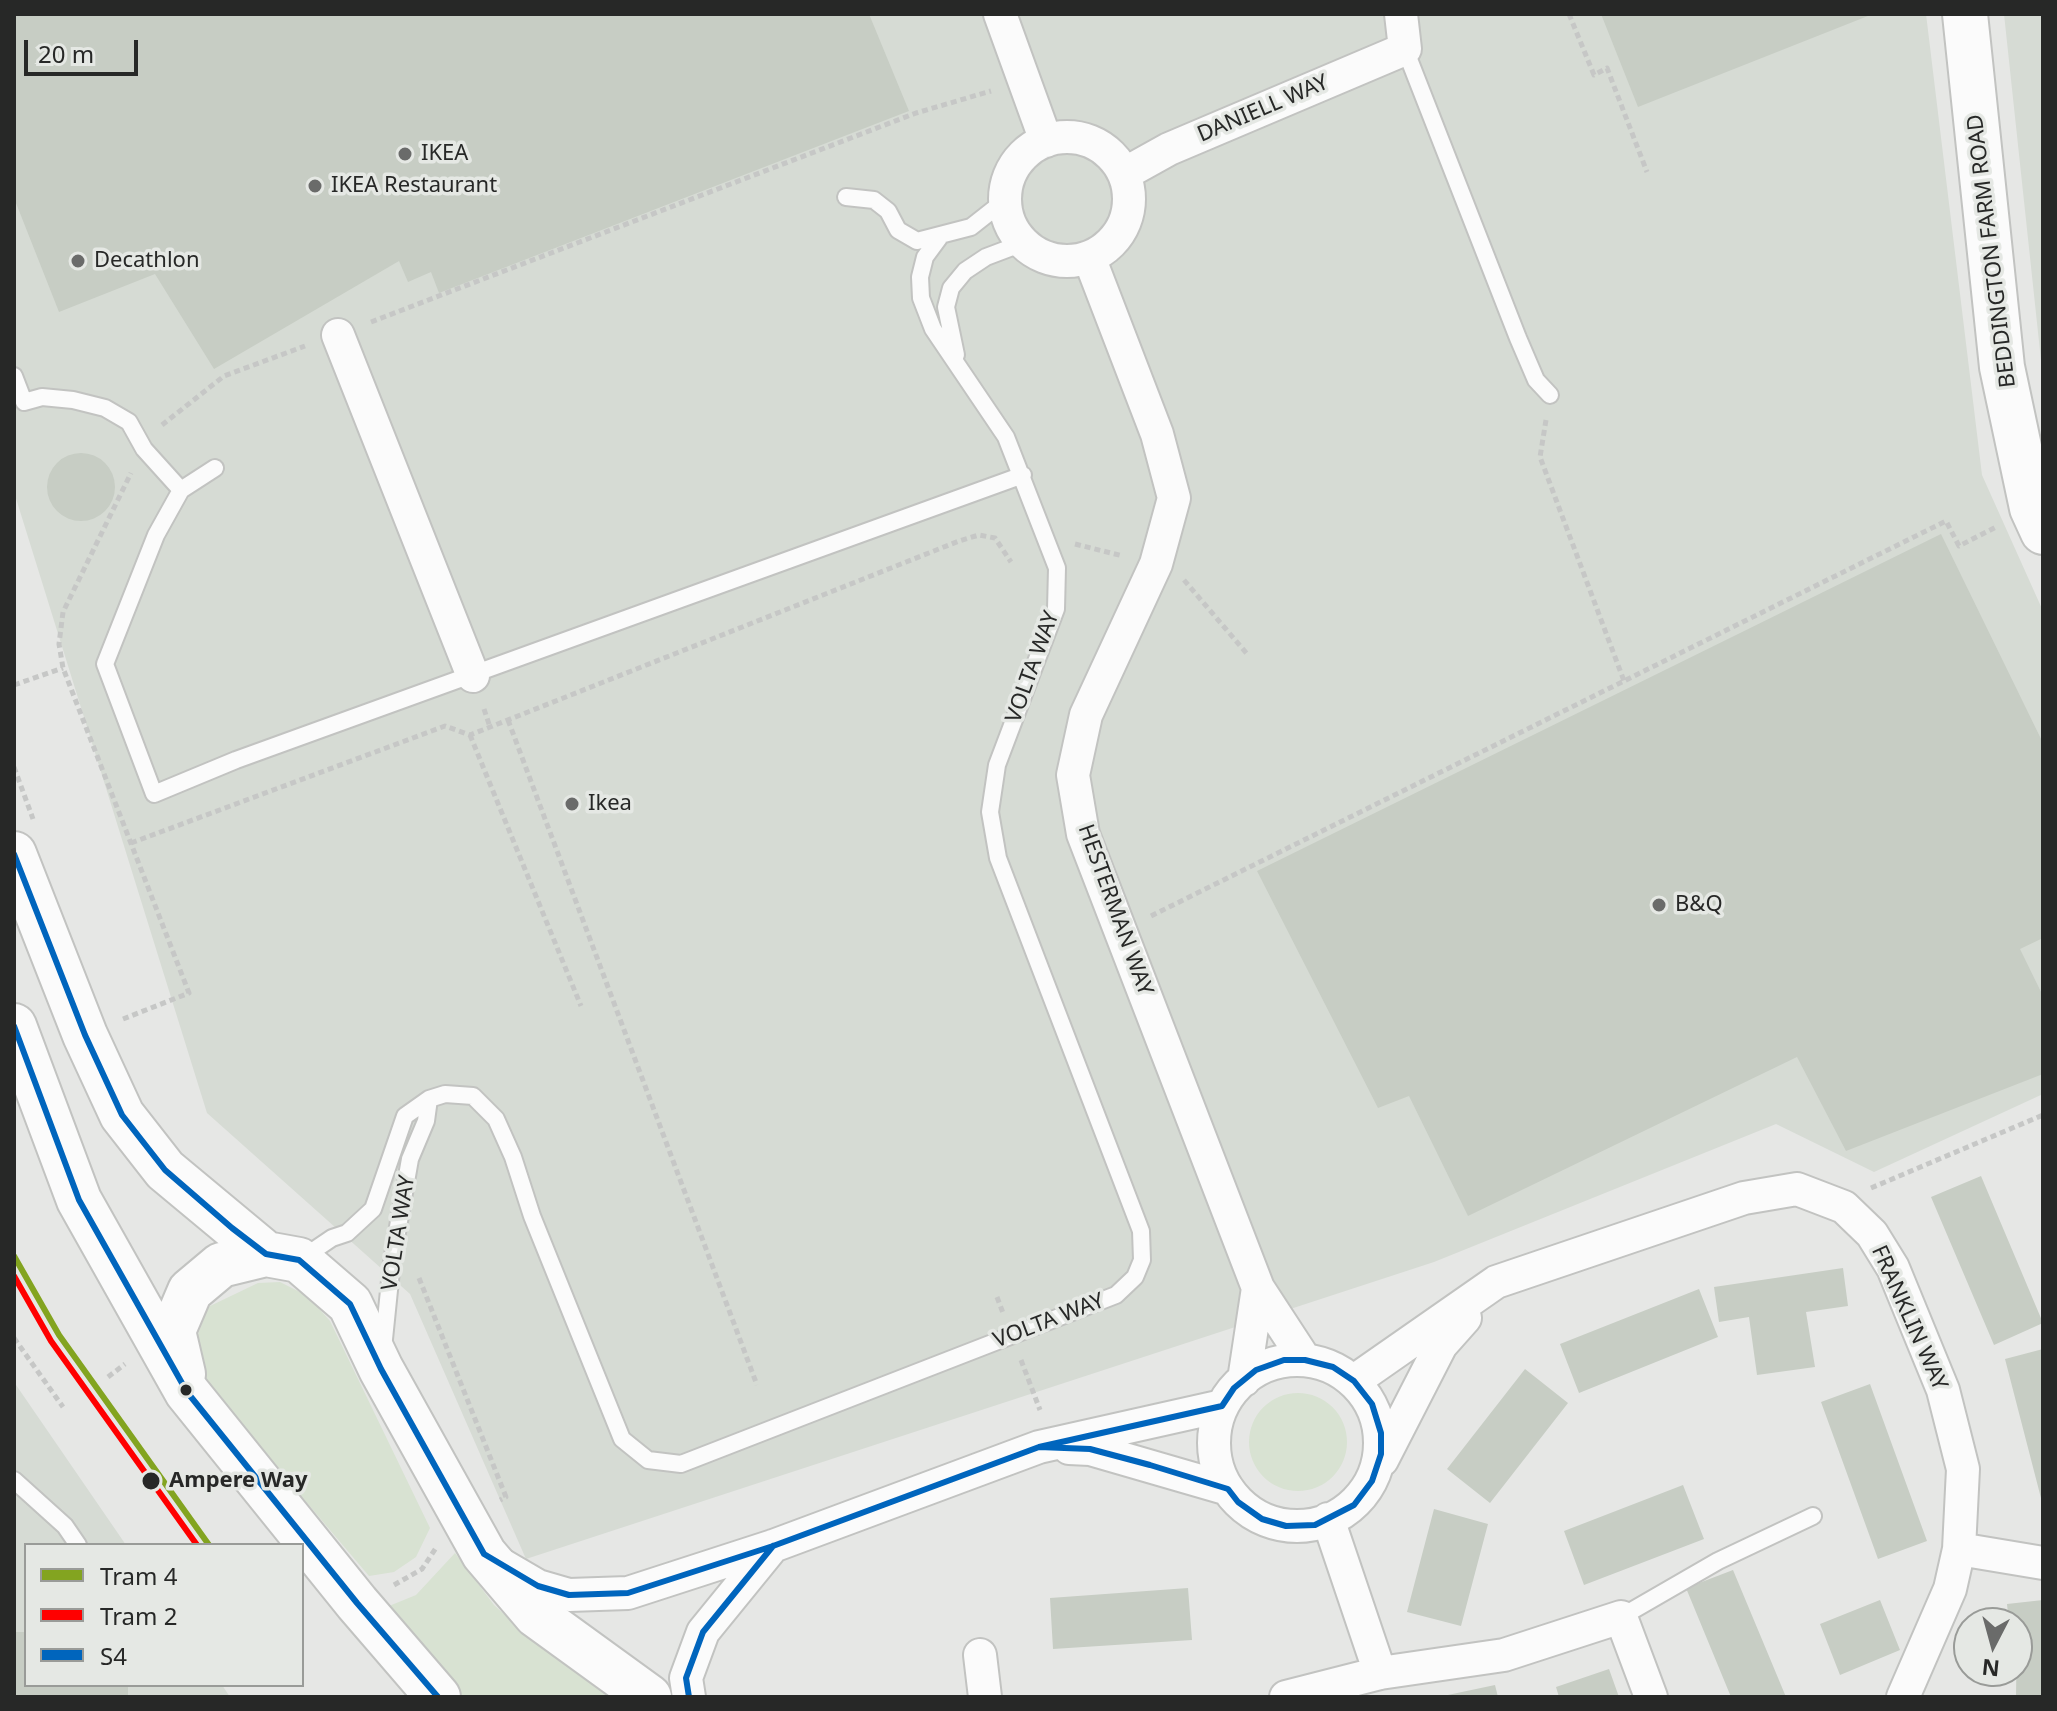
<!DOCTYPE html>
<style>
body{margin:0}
#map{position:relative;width:2057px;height:1711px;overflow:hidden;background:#e6e7e5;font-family:"Noto Sans",sans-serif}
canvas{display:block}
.frame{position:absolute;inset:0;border:16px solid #272827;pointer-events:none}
.legend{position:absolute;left:24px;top:1543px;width:280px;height:144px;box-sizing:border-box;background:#e5e8e4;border:2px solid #999b98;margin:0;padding:10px 14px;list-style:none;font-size:24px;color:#272827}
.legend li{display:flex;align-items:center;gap:16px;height:40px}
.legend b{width:40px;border:2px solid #999b98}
.north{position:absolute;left:1953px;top:1607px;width:80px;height:80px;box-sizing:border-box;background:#e5e8e4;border:2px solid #999b98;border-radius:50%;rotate:186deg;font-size:22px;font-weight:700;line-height:32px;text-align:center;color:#272827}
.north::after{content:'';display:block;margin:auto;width:28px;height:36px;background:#6a6b6a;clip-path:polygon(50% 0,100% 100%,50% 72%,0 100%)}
.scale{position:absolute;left:24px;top:40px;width:114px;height:36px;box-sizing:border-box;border:4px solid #272827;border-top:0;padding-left:10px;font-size:24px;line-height:28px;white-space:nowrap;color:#272827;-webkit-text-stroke:6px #e5e8e4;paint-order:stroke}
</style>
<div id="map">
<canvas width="2057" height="1711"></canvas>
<div class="frame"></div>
<ul class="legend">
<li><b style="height:10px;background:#83a420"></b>Tram 4</li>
<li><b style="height:10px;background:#f00"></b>Tram 2</li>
<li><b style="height:10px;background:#0065bd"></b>S4</li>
</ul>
<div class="north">N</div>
<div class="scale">20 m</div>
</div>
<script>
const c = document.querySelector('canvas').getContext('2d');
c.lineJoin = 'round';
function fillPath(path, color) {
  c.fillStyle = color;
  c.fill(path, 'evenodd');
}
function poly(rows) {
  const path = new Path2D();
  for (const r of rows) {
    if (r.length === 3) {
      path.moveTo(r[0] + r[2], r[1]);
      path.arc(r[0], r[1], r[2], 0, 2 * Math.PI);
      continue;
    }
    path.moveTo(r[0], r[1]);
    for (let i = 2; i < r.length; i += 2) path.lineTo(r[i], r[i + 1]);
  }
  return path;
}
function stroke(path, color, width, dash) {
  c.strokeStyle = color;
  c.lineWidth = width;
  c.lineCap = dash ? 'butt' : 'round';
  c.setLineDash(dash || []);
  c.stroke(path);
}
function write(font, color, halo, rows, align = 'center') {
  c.font = font + ' "Noto Sans",sans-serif';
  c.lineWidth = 7;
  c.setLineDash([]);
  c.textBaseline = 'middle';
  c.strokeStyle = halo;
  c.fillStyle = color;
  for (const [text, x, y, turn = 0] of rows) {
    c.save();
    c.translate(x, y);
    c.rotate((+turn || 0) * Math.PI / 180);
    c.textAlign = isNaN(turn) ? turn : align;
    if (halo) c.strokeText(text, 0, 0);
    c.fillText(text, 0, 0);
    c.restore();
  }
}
fillPath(poly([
 [14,14,1926,14,1982,475,2043,611,2043,1094,1874,1172,1776,1124,1434,1262,526,1559,410,1294,207,1113,14,492],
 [2004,14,2043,14,2043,379],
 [14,1382,126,1545,26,1545,26,1685,222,1685,230,1697,14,1697]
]), '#d6dbd4');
fillPath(poly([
 [280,1282,308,1296,330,1321,430,1528,416,1557,394,1572,369,1576,200,1377,197,1337,208,1307,258,1283],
 [1298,1442,49],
 [455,1553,494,1605,530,1638,612,1697,463,1697,389,1606,416,1595]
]), '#d8e2d2');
fillPath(poly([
 [14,14,869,14,909,111,439,293,431,272,408,282,399,261,214,369,155,274,59,312,14,198],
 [1601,14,1873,14,1638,107],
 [81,487,34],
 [1941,534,2043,743,2043,938,2020,949,2043,996,2043,1074,1846,1151,1797,1057,1468,1216,1409,1096,1378,1108,1257,871],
 [1981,1176,2043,1323,1994,1345,1931,1197],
 [1843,1268,1848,1306,1806,1312,1815,1367,1757,1375,1749,1317,1719,1322,1714,1287],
 [1699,1289,1718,1337,1579,1393,1560,1344],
 [2043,1349,2043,1502,2042,1502,2005,1359],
 [1525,1369,1568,1403,1490,1503,1447,1469],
 [1870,1384,1927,1541,1878,1559,1821,1402],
 [1683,1485,1704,1539,1584,1585,1564,1531],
 [1434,1509,1488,1524,1461,1626,1407,1612],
 [1733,1570,1786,1697,1731,1697,1686,1588],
 [1188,1588,1192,1640,1053,1649,1050,1598],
 [1880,1600,1900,1650,1840,1675,1820,1624],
 [2043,1600,2043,1697,2016,1697,2017,1623,2009,1623,2007,1604],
 [14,1632,26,1632,26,1685,128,1685,128,1697,14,1697],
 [1609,1669,1619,1697,1559,1697,1556,1687],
 [1495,1685,1498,1697,1444,1697,1443,1696]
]), '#c7cdc4');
const lane = poly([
 [1405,49,1518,338,1536,380,1550,395],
 [846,197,874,200,888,211,898,230,917,241,971,227,1004,201],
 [956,355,946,307,951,288,965,271,986,257,1023,243],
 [14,376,24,402,42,397,73,400,105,408,129,422,144,449,181,490],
 [215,468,181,490,156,535,105,664,154,794,236,760,1023,475],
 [301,1259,332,1238,347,1233,373,1209,405,1116,429,1099,445,1094,473,1096,496,1119,513,1157,532,1216,622,1439,648,1460,681,1464,1116,1295,1135,1277,1142,1260,1141,1231,998,858,990,812,997,765,1056,609,1057,568,1006,437,933,329,921,298,920,277,925,257,939,238],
 [383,1349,392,1261,410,1159,426,1121,429,1099],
 [14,1480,65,1526,78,1545],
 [1621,1617,1718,1561,1813,1516]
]);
const street = poly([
 [1000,14,1046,141],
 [1067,199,62],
 [1124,174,1169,149,1405,49,1401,14],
 [1089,257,1157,434,1174,498,1156,564,1086,715,1073,775,1083,834,1258,1288,1305,1360],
 [338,335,473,676],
 [1297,1443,83],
 [1244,1380,1258,1288],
 [1354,1381,1496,1282,1744,1198,1797,1189,1844,1207,1872,1234,1893,1268,1943,1390,1963,1469,1959,1549,1950,1589,1903,1697],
 [1069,1448,1090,1449,1228,1489],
 [1382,1460,1441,1345,1465,1318],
 [1328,1519,1380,1673],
 [1959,1549,2043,1563],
 [502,1565,538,1586,569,1595,628,1593,773,1546,1039,1447,1222,1406],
 [980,1655,985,1697],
 [689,1697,686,1678,703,1632,773,1546],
 [1286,1697,1380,1673,1504,1655,1621,1617,1651,1697]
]);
const secondary = poly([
 [1965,14,2002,367,2032,508,2043,532],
 [14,854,85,1035,122,1115,165,1170,266,1254],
 [14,1026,79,1200,187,1392,357,1603,438,1697],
 [183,1374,173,1331,190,1291,221,1265,266,1254,299,1260,350,1304,381,1369,484,1554,536,1615,649,1697]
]);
stroke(lane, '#c2c3c1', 20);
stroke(street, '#c2c3c1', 36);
stroke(secondary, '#c2c3c1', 48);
stroke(poly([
 [1569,14,1594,75,1607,68,1647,172],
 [371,322,916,113,991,91],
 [1546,420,1540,457,1624,681],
 [162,425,224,376,305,346],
 [1075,544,1123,556],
 [1184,580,1248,655],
 [14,685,63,668],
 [484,709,490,727],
 [508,720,757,1385],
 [470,735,581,1006],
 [14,767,33,819],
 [131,843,445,726,470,735,959,541,979,535,995,538,1011,562],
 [1151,916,1946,521,1959,546,1996,527],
 [123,1019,189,993,63,668,59,644,63,612,131,473],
 [1871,1188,2043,1115],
 [419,1278,506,1497,500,1500],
 [997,1297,1003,1313],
 [14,1338,63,1407],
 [1021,1360,1040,1410],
 [108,1377,125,1364],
 [394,1585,422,1569,436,1548]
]), '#c6c7c6', 5, [6, 4]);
stroke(lane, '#fbfbfb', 16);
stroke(street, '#fbfbfb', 32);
stroke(secondary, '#fbfbfb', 44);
stroke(poly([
 [14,854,85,1035,122,1115,165,1170,232,1228,266,1254,299,1260,350,1304,381,1369,484,1554,538,1586,569,1595,628,1593,773,1546,1039,1447],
 [14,1026,79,1200,187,1392,357,1603,438,1697],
 [1284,1360,1305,1360,1333,1367,1354,1381,1372,1404,1381,1433,1381,1454,1372,1481,1354,1505,1315,1525,1286,1526,1262,1519,1238,1502,1228,1489,1150,1465,1090,1449,1039,1447,1222,1406,1234,1388,1256,1370,1284,1360],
 [689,1697,686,1678,703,1632,773,1546]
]), '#0065bd', 6);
stroke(poly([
 [14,1256,59,1335,209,1545]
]), '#83a420', 6);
stroke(poly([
 [14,1276,51,1341,197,1545]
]), '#f00', 6);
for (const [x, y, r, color] of [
 [405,154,8,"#6a6b6a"],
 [315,186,8,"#6a6b6a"],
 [78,261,8,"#6a6b6a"],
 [572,804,8,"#6a6b6a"],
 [1659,905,8,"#6a6b6a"],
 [186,1390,7,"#272827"],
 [151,1481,10,"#272827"]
]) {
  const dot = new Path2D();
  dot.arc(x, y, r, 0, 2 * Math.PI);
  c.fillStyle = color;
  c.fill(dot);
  stroke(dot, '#e5e8e4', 3);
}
write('22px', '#272827', '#e5e8e4', [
 ["DANIELL WAY",1263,109,-23],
 ["BEDDINGTON FARM ROAD",1992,251,-97],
 ["VOLTA WAY",1033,667,-70],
 ["HESTERMAN WAY",1115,910,70],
 ["VOLTA WAY",399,1233,-81],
 ["FRANKLIN WAY",1909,1318,66],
 ["VOLTA WAY",1049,1321,-21]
]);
write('22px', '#272827', '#e5e8e4', [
 ["IKEA",421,154],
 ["IKEA Restaurant",331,186],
 ["Decathlon",94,261],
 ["Ikea",588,804],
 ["B&Q",1675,905]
], 'left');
write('bold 22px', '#272827', '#e5e8e4', [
 ["Ampere Way",169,1481]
], 'left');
</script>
